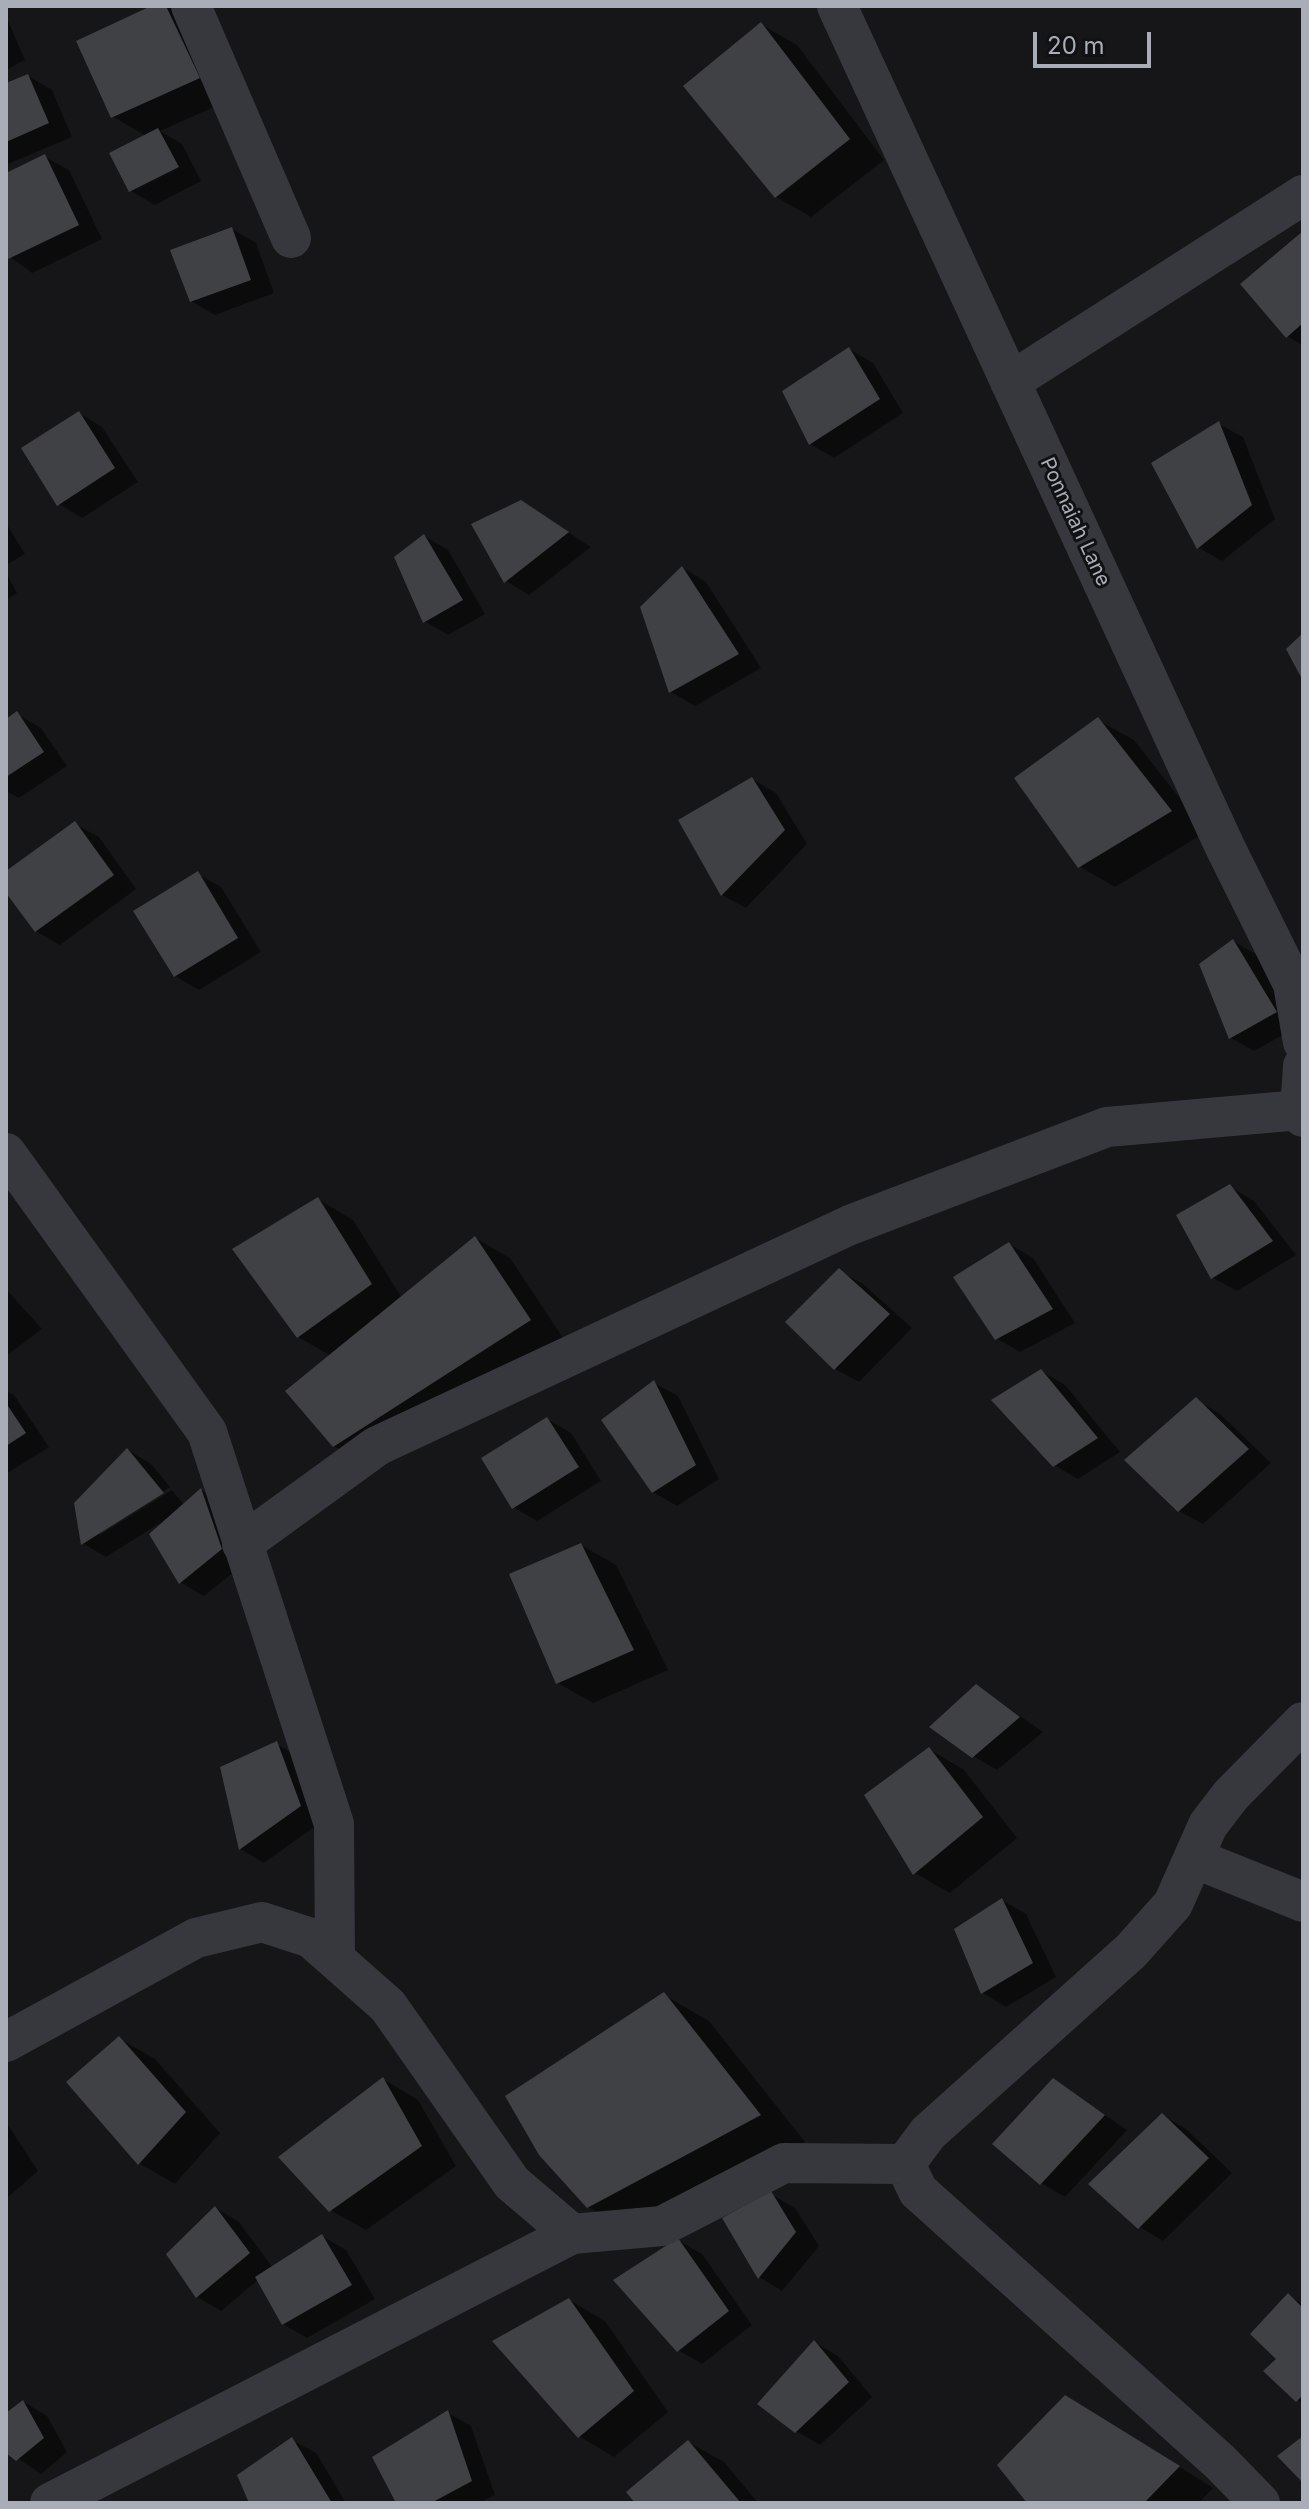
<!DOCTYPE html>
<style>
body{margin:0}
#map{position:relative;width:1309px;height:2509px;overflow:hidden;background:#161618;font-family:Inter,sans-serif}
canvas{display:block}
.frame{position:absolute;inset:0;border:8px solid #a8adb8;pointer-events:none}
.scale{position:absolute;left:1033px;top:32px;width:118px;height:36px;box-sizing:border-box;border:4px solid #a8adb8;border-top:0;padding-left:10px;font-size:24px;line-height:28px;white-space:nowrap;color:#a8adb8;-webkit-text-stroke:6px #111113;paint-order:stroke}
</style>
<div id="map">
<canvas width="1309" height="2509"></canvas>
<div class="frame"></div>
<div class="scale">20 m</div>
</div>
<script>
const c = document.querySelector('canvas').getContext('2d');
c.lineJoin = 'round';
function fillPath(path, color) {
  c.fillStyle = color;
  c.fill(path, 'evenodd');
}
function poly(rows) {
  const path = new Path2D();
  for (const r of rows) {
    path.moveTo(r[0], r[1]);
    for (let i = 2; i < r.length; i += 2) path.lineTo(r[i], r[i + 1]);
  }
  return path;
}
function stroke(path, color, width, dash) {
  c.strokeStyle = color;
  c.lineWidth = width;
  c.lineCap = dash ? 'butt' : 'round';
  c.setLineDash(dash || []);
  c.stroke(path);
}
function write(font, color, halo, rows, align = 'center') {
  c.font = font + ' Inter,sans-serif';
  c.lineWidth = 6;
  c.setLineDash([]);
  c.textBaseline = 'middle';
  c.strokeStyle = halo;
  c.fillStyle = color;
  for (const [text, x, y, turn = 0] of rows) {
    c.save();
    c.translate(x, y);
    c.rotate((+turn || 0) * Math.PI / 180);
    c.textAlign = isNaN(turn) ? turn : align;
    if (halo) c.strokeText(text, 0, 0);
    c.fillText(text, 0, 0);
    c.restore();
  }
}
fillPath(poly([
 [156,6,169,6,198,23,234,98,160,131,182,144,201,181,155,205,131,191,146,136,112,116],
 [6,16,25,60,6,70],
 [762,25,797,45,884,160,811,217,776,197],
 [28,76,52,90,72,137,8,164,6,85],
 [45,157,69,170,102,239,32,273,6,254,6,176],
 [232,229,256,243,274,293,215,315,191,301],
 [1303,233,1303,345,1287,336],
 [849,349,873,363,903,413,834,458,810,444],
 [79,413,102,427,138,482,82,518,59,504],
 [1219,424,1243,437,1275,519,1222,561,1199,548,1154,464],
 [521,502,591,547,529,595,506,581],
 [6,523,25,554,6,565],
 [424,536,448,550,485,614,448,635,424,621],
 [683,568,706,582,761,668,695,706,671,692,642,607],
 [6,573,17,593,6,600],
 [17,714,41,728,67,766,19,798,6,791,6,721],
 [1098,720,1134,740,1206,832,1115,887,1079,866],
 [752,779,776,793,807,844,746,908,722,895],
 [75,824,99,837,136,889,60,945,36,931,6,889,6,874],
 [198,874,221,887,261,952,199,990,175,976],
 [1233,941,1257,955,1299,1026,1254,1051,1231,1038],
 [1230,1187,1254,1201,1296,1255,1237,1291,1213,1278],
 [318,1199,353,1220,402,1298,475,1238,510,1258,565,1341,369,1466,334,1446,331,1356,298,1337],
 [1009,1244,1033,1258,1075,1323,1020,1352,996,1338],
 [839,1271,863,1284,912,1328,859,1382,835,1369],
 [6,1289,42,1329,6,1356],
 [1041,1371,1065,1385,1120,1452,1078,1479,1054,1465],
 [654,1383,678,1396,719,1479,677,1506,653,1492],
 [6,1391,14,1395,49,1447,6,1474],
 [1196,1400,1220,1414,1271,1463,1203,1524,1179,1511],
 [547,1419,571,1433,601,1481,537,1521,513,1507],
 [128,1450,151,1464,170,1487,100,1530,100,1535,172,1490,184,1505,201,1490,225,1504,245,1563,204,1596,180,1582,160,1523,106,1557,82,1543],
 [581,1545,616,1565,668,1670,593,1703,558,1683],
 [977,1686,1043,1732,997,1770,973,1756],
 [276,1744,300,1757,324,1820,264,1863,241,1849,223,1768],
 [929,1749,964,1770,1017,1838,950,1893,915,1873],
 [1002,1900,1026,1914,1056,1977,1006,2007,983,1993],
 [664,1995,709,2021,805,2142,634,2233,588,2207],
 [120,2039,155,2059,220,2133,175,2184,140,2164,69,2082],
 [383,2079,418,2100,456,2166,366,2230,330,2210],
 [1054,2080,1127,2130,1065,2197,1041,2183],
 [1162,2115,1186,2129,1232,2173,1163,2241,1140,2227,1091,2184],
 [6,2122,38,2171,6,2199],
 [771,2194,795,2208,819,2246,782,2291,759,2277],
 [216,2208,239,2222,273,2268,322,2236,346,2250,375,2299,307,2338,283,2324,259,2279,221,2311,197,2297,168,2255],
 [678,2240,702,2254,752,2325,702,2364,678,2350],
 [1288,2296,1303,2304,1303,2404,1298,2400,1278,2359],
 [569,2300,605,2321,668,2412,614,2457,579,2436],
 [814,2342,838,2356,872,2397,820,2445,796,2431],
 [24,2402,47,2416,67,2452,41,2474,6,2450,6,2416],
 [448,2413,471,2426,495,2495,479,2503,398,2503],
 [1101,2418,1213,2488,1199,2503,1030,2503],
 [292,2440,316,2453,346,2503,251,2503],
 [688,2442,724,2462,758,2503,638,2503]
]), '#0007');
fillPath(poly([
 [151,6,166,6,200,78,111,118,76,41],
 [761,22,850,139,775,198,683,86],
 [28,74,49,123,6,142,6,83],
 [158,128,179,167,129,192,109,153],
 [45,154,79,225,6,260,6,173],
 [232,227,251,280,190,302,170,250],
 [1303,231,1303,323,1286,338,1240,284],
 [849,347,880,399,809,445,782,391],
 [79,411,115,468,57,506,21,448],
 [1219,421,1252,505,1197,549,1151,463],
 [521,500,569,532,504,583,471,524],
 [424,534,463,600,423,623,394,557],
 [682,566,739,654,669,693,640,607],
 [1303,633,1303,681,1286,649],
 [17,711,44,752,6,777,6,719],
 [1098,717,1172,811,1078,868,1014,778],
 [752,777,785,830,721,896,678,820],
 [75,821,114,875,35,932,6,893,6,871],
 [198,871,238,938,174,977,133,911],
 [1233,939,1277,1012,1229,1039,1199,964],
 [1230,1184,1273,1241,1211,1279,1176,1215],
 [318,1197,372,1284,297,1338,232,1249],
 [475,1236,531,1320,333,1447,285,1391],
 [1009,1242,1053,1309,995,1340,953,1277],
 [839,1268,890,1314,834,1370,785,1322],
 [1041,1369,1098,1438,1053,1467,991,1400],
 [654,1380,696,1465,652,1493,601,1420],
 [1196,1397,1249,1449,1178,1512,1124,1460],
 [6,1403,26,1433,6,1446],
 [547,1417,579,1467,512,1509,481,1458],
 [127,1448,164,1493,81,1545,74,1503],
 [201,1488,222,1549,179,1584,149,1534],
 [581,1543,634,1650,556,1684,509,1574],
 [976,1684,1020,1717,972,1758,929,1727],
 [277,1741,301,1806,239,1850,220,1767],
 [929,1747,983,1817,913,1875,864,1795],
 [1002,1898,1033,1963,981,1994,954,1929],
 [664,1992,761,2115,587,2208,539,2155,505,2096],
 [119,2036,186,2112,138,2165,66,2082],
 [383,2077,422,2146,329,2212,278,2157],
 [1053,2078,1105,2115,1040,2185,992,2144],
 [1162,2113,1209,2158,1138,2229,1088,2184],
 [771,2191,796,2232,758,2279,722,2218],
 [215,2206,250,2253,196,2298,166,2254],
 [322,2234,352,2285,282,2325,255,2277],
 [678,2238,729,2311,677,2352,613,2280],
 [1288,2293,1303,2308,1303,2395,1296,2402,1263,2371,1276,2359,1250,2334],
 [569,2298,634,2391,578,2438,492,2341],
 [814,2340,849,2382,795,2433,757,2404],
 [1065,2395,1180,2466,1144,2503,1027,2503,997,2465],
 [23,2400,44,2438,16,2461,6,2453,6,2413],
 [448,2410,472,2481,431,2503,396,2503,372,2457],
 [1303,2436,1303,2483,1277,2456],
 [292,2437,332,2503,249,2503,237,2475],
 [688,2440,741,2503,635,2503,626,2492]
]), '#404145');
stroke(poly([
 [191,6,291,238],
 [837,6,1225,847,1293,984,1303,1042],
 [1010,382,1303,195],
 [1303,1066,1300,1110,1303,1117],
 [6,1153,207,1432,334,1824,335,1959],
 [242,1544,377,1446,850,1225,1107,1127,1300,1110],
 [1196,1859,1303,1902],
 [6,2042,196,1938,262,1922,311,1938,388,2006,512,2183,572,2234,662,2226,784,2163,905,2164],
 [50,2503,572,2234],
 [1260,2503,1220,2462,918,2191,905,2164,928,2133,1131,1951,1173,1904,1208,1825,1231,1795,1303,1722]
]), '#37383d', 40);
write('20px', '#a8adb8', '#111113', [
 ["Ponnaiah Lane",1075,522,65]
]);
</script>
